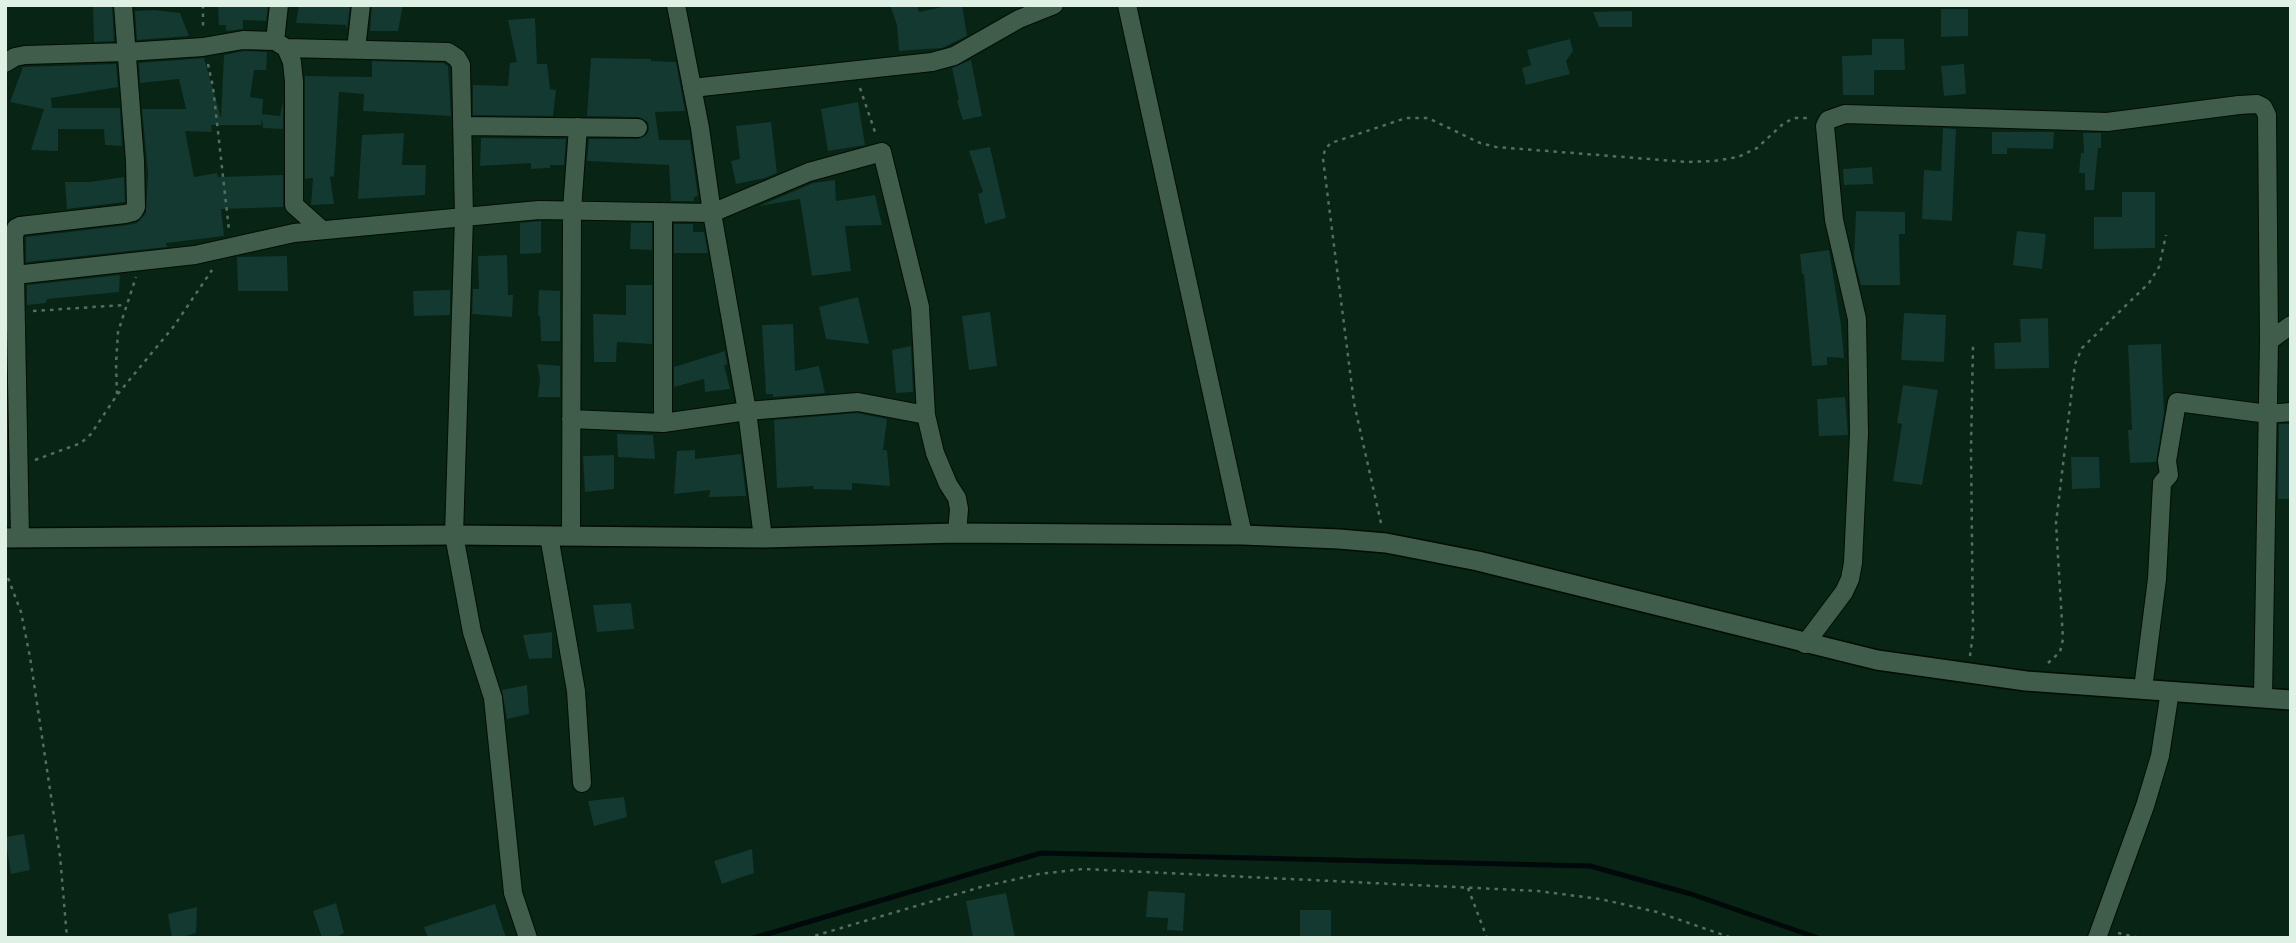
<!DOCTYPE html>
<style>
body{margin:0}
#map{position:relative;width:2296px;height:943px;overflow:hidden;background:#072415;font-family:Overpass,sans-serif}
canvas{display:block}
.frame{position:absolute;inset:0;border:7px solid #dff0e5;pointer-events:none}
</style>
<div id="map">
<canvas width="2296" height="943"></canvas>
<div class="frame"></div>
</div>
<script>
const c = document.querySelector('canvas').getContext('2d');
c.lineJoin = 'round';
function poly(rows) {
  const path = new Path2D();
  for (const r of rows) {
    path.moveTo(r[0], r[1]);
    for (let i = 2; i < r.length; i += 2) path.lineTo(r[i], r[i + 1]);
  }
  return path;
}
function stroke(path, color, width, dash) {
  c.strokeStyle = color;
  c.lineWidth = width;
  c.lineCap = dash ? 'butt' : 'round';
  c.setLineDash(dash || []);
  c.stroke(path);
}
function fillPath(path, color) {
  c.fillStyle = color;
  c.fill(path, 'evenodd');
}
stroke(poly([
 [754,938,1041,853,1590,866,1691,894,1818,938]
]), '#000909', 5);
fillPath(poly([
 [93,5,112,5,114,41,94,42],
 [218,5,268,5,266,21,243,20,243,29,226,31,226,25,219,25],
 [299,5,350,5,347,30,346,25,296,23],
 [372,5,403,5,398,31,370,31],
 [890,5,917,5,919,12,951,5,962,5,967,36,942,48,899,51,897,25],
 [1941,9,1968,9,1968,36,1941,37],
 [154,10,180,13,189,36,137,40,135,11],
 [1632,11,1632,27,1599,27,1593,12],
 [535,18,537,64,547,64,550,89,556,90,553,116,473,115,473,85,508,86,510,63,517,62,508,20],
 [1570,39,1573,51,1566,61,1570,74,1526,85,1522,68,1531,65,1527,50],
 [1872,39,1904,39,1905,70,1874,70,1874,95,1843,95,1842,56,1872,55],
 [244,51,267,52,266,70,254,70,250,97,263,99,262,114,280,116,283,101,283,129,263,128,262,119,261,125,211,125,212,132,185,131,194,177,217,173,218,177,283,175,283,207,221,209,224,236,166,243,167,247,26,262,26,237,128,225,137,223,146,213,148,173,142,109,186,109,179,79,140,83,139,63,204,58,221,118,224,55],
 [591,58,651,59,651,61,676,62,685,111,655,112,659,140,690,140,698,196,694,197,694,201,671,201,669,165,587,161,589,139,639,139,647,134,649,129,648,122,639,117,587,116],
 [971,60,982,116,963,120,957,101,959,100,952,68],
 [372,61,444,63,448,66,451,116,363,111,364,94,339,92,334,176,330,177,334,204,311,205,313,178,305,179,305,76,372,77],
 [116,64,118,87,51,98,52,108,120,108,122,146,105,145,104,129,58,129,58,151,31,150,44,109,10,102,23,67],
 [1964,64,1966,94,1944,96,1941,66],
 [858,102,865,145,828,151,821,109],
 [771,122,777,173,765,178,736,184,731,161,740,159,736,126],
 [1943,128,1956,129,1952,221,1922,219,1924,170,1941,171],
 [1992,132,2054,132,2053,149,2007,148,2007,154,1992,154],
 [404,133,402,165,426,165,425,195,358,199,362,135],
 [2083,133,2101,133,2101,148,2098,148,2094,190,2085,190,2085,173,2079,173,2081,153,2084,153],
 [481,138,566,139,564,165,550,165,550,168,531,169,531,163,480,166],
 [990,147,1006,218,985,224,978,194,983,192,969,151],
 [1872,167,1873,184,1844,185,1843,169],
 [124,177,125,202,67,209,65,182,90,182],
 [835,180,836,201,875,195,882,225,845,226,851,271,812,276,800,199,759,206,813,183],
 [2122,192,2155,192,2155,248,2094,249,2094,217,2122,217],
 [1856,211,1905,212,1905,234,1899,234,1900,285,1861,285,1854,258],
 [541,221,541,253,520,254,520,223],
 [631,223,652,223,652,250,630,249],
 [674,224,693,224,693,232,704,232,708,253,674,253],
 [2017,231,2046,234,2042,269,2013,265],
 [1829,250,1841,325,1844,358,1827,357,1827,365,1812,366,1804,274,1802,274,1800,254],
 [507,255,508,295,513,295,512,317,472,314,473,289,479,289,478,256],
 [287,256,288,291,238,291,237,257],
 [120,275,119,292,47,299,46,303,27,305,27,285],
 [626,285,652,285,652,344,617,342,616,362,594,362,593,314,626,315],
 [450,290,450,315,414,316,413,291],
 [539,290,560,291,560,341,541,341,540,316,538,315],
 [858,297,869,344,826,339,819,307],
 [990,312,997,366,969,370,962,316],
 [1904,313,1946,315,1944,362,1901,360],
 [2048,318,2049,368,1995,369,1994,343,2021,342,2020,319],
 [793,324,795,371,819,366,825,393,773,397,773,394,766,394,762,325],
 [2161,344,2164,413,2156,462,2130,463,2128,430,2132,430,2128,345],
 [911,346,913,392,896,393,892,350],
 [725,351,727,365,724,365,730,389,705,392,704,379,674,387,674,367],
 [537,364,560,366,560,397,538,397,540,378],
 [1903,385,1938,390,1922,485,1893,481,1902,424,1897,423],
 [1845,397,1848,435,1819,436,1817,399],
 [857,413,887,419,883,450,887,450,890,486,852,483,852,490,813,489,814,486,777,488,774,420],
 [2279,424,2291,424,2291,499,2278,499],
 [617,434,653,435,655,459,618,457],
 [695,450,695,459,741,454,746,496,709,497,710,490,674,494,677,451],
 [614,455,614,489,585,492,583,456],
 [2071,457,2099,457,2100,488,2072,489],
 [631,603,634,629,597,632,593,605],
 [552,632,552,658,529,659,523,635],
 [527,685,529,714,507,719,502,690],
 [624,797,627,817,594,826,588,801],
 [24,834,30,870,11,874,5,837],
 [752,849,754,873,722,884,714,861],
 [1148,891,1185,893,1183,931,1167,930,1168,918,1146,917],
 [1006,893,1015,938,973,938,966,901],
 [336,903,344,933,335,938,322,938,313,911],
 [495,904,506,938,428,938,424,927],
 [197,907,196,933,180,938,172,938,168,914],
 [1300,910,1331,910,1331,938,1300,938]
]), '#133931');
const minor = poly([
 [676,5,700,128,712,213,809,172,882,152,920,307,926,415,935,453,948,484,957,498,959,509,957,533],
 [1127,5,1243,535],
 [275,41,279,5],
 [286,48,448,52,457,58,461,65,464,217,454,535,472,632,493,698,513,893,528,938],
 [356,49,361,5],
 [5,63,15,57,25,55,126,52,203,47,243,40,275,41,286,48,292,62,294,82,294,205,322,230],
 [692,88,932,62,954,56,1019,19,1054,5],
 [462,126,638,128],
 [663,212,663,423],
 [15,275,14,237,16,228,20,226,125,214,133,212,136,207,135,161,123,5],
 [571,419,663,423,747,411,858,402,926,415],
 [549,536,576,691,582,783],
 [571,536,572,210,578,127],
 [20,538,15,275,195,255,294,233,539,210,712,213,747,411,763,538],
 [1805,644,1844,592,1850,579,1853,563,1859,434,1857,319,1834,220,1825,126,1828,120,1845,114,2107,122,2239,105,2257,104,2263,107,2267,115,2269,341],
 [2143,689,2157,579,2162,483,2169,475,2167,461,2177,402,2268,414,2291,412],
 [2263,697,2269,341,2291,325],
 [2097,938,2145,806,2160,756,2170,691]
]);
const tertiary = poly([
 [5,538,454,535,763,538,957,533,1243,535,1339,539,1386,543,1478,561,1877,660,2026,681,2291,700]
]);
stroke(minor, '#000d03', 20);
stroke(tertiary, '#000d03', 22);
stroke(poly([
 [203,5,203,29],
 [208,64,213,87,229,230],
 [860,88,876,135],
 [33,311,124,305],
 [117,394,116,364,118,332,136,277],
 [35,460,81,443,91,434,117,395,174,326,212,270],
 [1381,523,1354,403,1323,159,1325,149,1331,143,1406,118,1428,118,1480,143,1496,147,1687,162,1714,161,1738,157,1757,148,1784,123,1795,118,1809,118],
 [5,570,21,612,30,657,60,856,67,938],
 [1970,656,1973,633,1971,449,1973,346],
 [2048,663,2060,652,2063,639,2056,523,2075,364,2082,348,2149,283,2159,267,2166,235],
 [1468,888,1487,938],
 [2118,933,2140,938],
 [807,938,981,887,1039,874,1083,869,1538,891,1600,899,1657,912,1732,938]
]), '#556e60', 2.5, [3.5, 5]);
stroke(minor, '#405d4c', 18);
stroke(tertiary, '#405d4c', 19);
</script>
